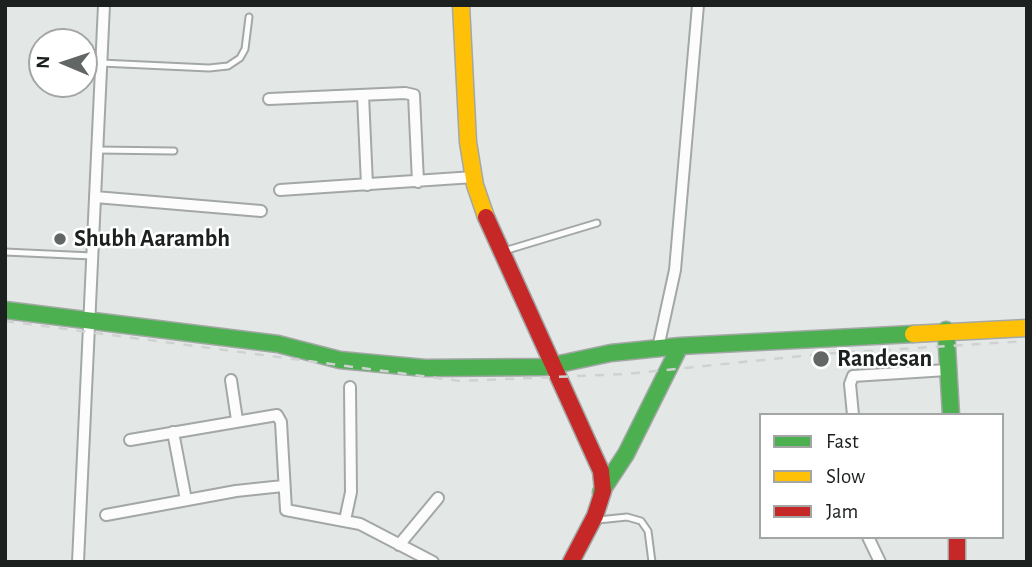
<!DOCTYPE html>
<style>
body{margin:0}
#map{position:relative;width:1032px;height:567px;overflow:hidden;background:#e3e8e7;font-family:"Alegreya Sans",sans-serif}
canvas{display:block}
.frame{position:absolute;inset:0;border:7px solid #1c201f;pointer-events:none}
.legend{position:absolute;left:759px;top:413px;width:245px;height:126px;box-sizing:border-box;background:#fff;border:2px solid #a4a6a5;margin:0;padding:9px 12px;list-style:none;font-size:21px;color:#1c201f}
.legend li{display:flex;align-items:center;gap:14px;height:35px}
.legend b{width:35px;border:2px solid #a4a6a5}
.north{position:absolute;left:28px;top:28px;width:70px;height:70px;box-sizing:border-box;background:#fff;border:2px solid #a4a6a5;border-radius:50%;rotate:272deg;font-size:19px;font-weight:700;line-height:28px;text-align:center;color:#1c201f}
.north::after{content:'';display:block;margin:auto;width:24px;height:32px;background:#626665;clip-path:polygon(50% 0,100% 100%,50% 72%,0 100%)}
</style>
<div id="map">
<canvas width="1032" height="567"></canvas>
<div class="frame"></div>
<ul class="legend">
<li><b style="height:9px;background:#4caf50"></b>Fast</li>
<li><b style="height:9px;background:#ffc107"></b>Slow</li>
<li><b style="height:9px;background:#c62828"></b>Jam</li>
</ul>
<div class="north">N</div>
</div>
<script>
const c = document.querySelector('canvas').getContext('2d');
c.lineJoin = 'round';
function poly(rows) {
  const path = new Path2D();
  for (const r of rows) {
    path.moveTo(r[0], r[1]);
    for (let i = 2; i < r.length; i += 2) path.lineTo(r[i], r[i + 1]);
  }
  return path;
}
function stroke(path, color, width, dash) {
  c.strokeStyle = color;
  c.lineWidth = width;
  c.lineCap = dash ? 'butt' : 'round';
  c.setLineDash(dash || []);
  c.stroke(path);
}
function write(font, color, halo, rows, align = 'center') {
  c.font = font + ' "Alegreya Sans",sans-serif';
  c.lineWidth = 5;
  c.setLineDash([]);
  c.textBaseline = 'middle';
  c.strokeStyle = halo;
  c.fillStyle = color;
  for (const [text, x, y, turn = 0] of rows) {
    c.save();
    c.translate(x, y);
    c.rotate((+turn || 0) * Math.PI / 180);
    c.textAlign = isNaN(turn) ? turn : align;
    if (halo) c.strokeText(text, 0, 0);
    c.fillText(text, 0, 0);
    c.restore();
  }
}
const lane = poly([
 [101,63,209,68,228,66,240,58,245,49,249,17],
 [97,150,174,151],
 [504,251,597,223],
 [5,252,92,256],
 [598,520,627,517,641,521,648,531,652,562]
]);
const street = poly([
 [363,95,367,185],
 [269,99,405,93,414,95,418,182],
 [280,190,474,177],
 [95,197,261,211],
 [658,348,675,270,698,5],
 [231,380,237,420],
 [853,415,850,384,853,376,947,370],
 [173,432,186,500],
 [130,440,277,415,281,422,286,510,360,524,433,562],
 [106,515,236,491,283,486],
 [345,520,351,492,350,387],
 [868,537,880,562],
 [399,545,438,498],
 [78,562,104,5]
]);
const fast = poly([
 [5,310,278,344,340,360,425,368,545,367,611,353,680,346,913,334],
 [946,330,951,415],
 [601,492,626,454,680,346]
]);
const slow = poly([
 [461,5,468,142,475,185,486,217],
 [913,334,1027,328]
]);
const jam = poly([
 [486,217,601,471,603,491,595,516,571,562],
 [957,537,957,562]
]);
stroke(lane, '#a3a7a6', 9);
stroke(street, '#a3a7a6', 14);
stroke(fast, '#a3a7a6', 19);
stroke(slow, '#a3a7a6', 19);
stroke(jam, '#a3a7a6', 19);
stroke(lane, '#fbfcfb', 5);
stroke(street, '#fbfcfb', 10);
stroke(fast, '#4caf50', 16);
stroke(slow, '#ffc107', 16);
stroke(jam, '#c62828', 16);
stroke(poly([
 [5,321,460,381,627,374,821,354,1027,341]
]), '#d0d2d2', 2.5, [9, 9]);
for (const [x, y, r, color] of [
 [60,239,7,"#626665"],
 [821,359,9,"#626665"]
]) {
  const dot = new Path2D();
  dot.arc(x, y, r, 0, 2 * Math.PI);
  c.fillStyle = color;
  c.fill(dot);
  stroke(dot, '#fff', 2.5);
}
write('bold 24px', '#1c201f', '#fff', [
 ["Shubh Aarambh",74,239],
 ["Randesan",837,359]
], 'left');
</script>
